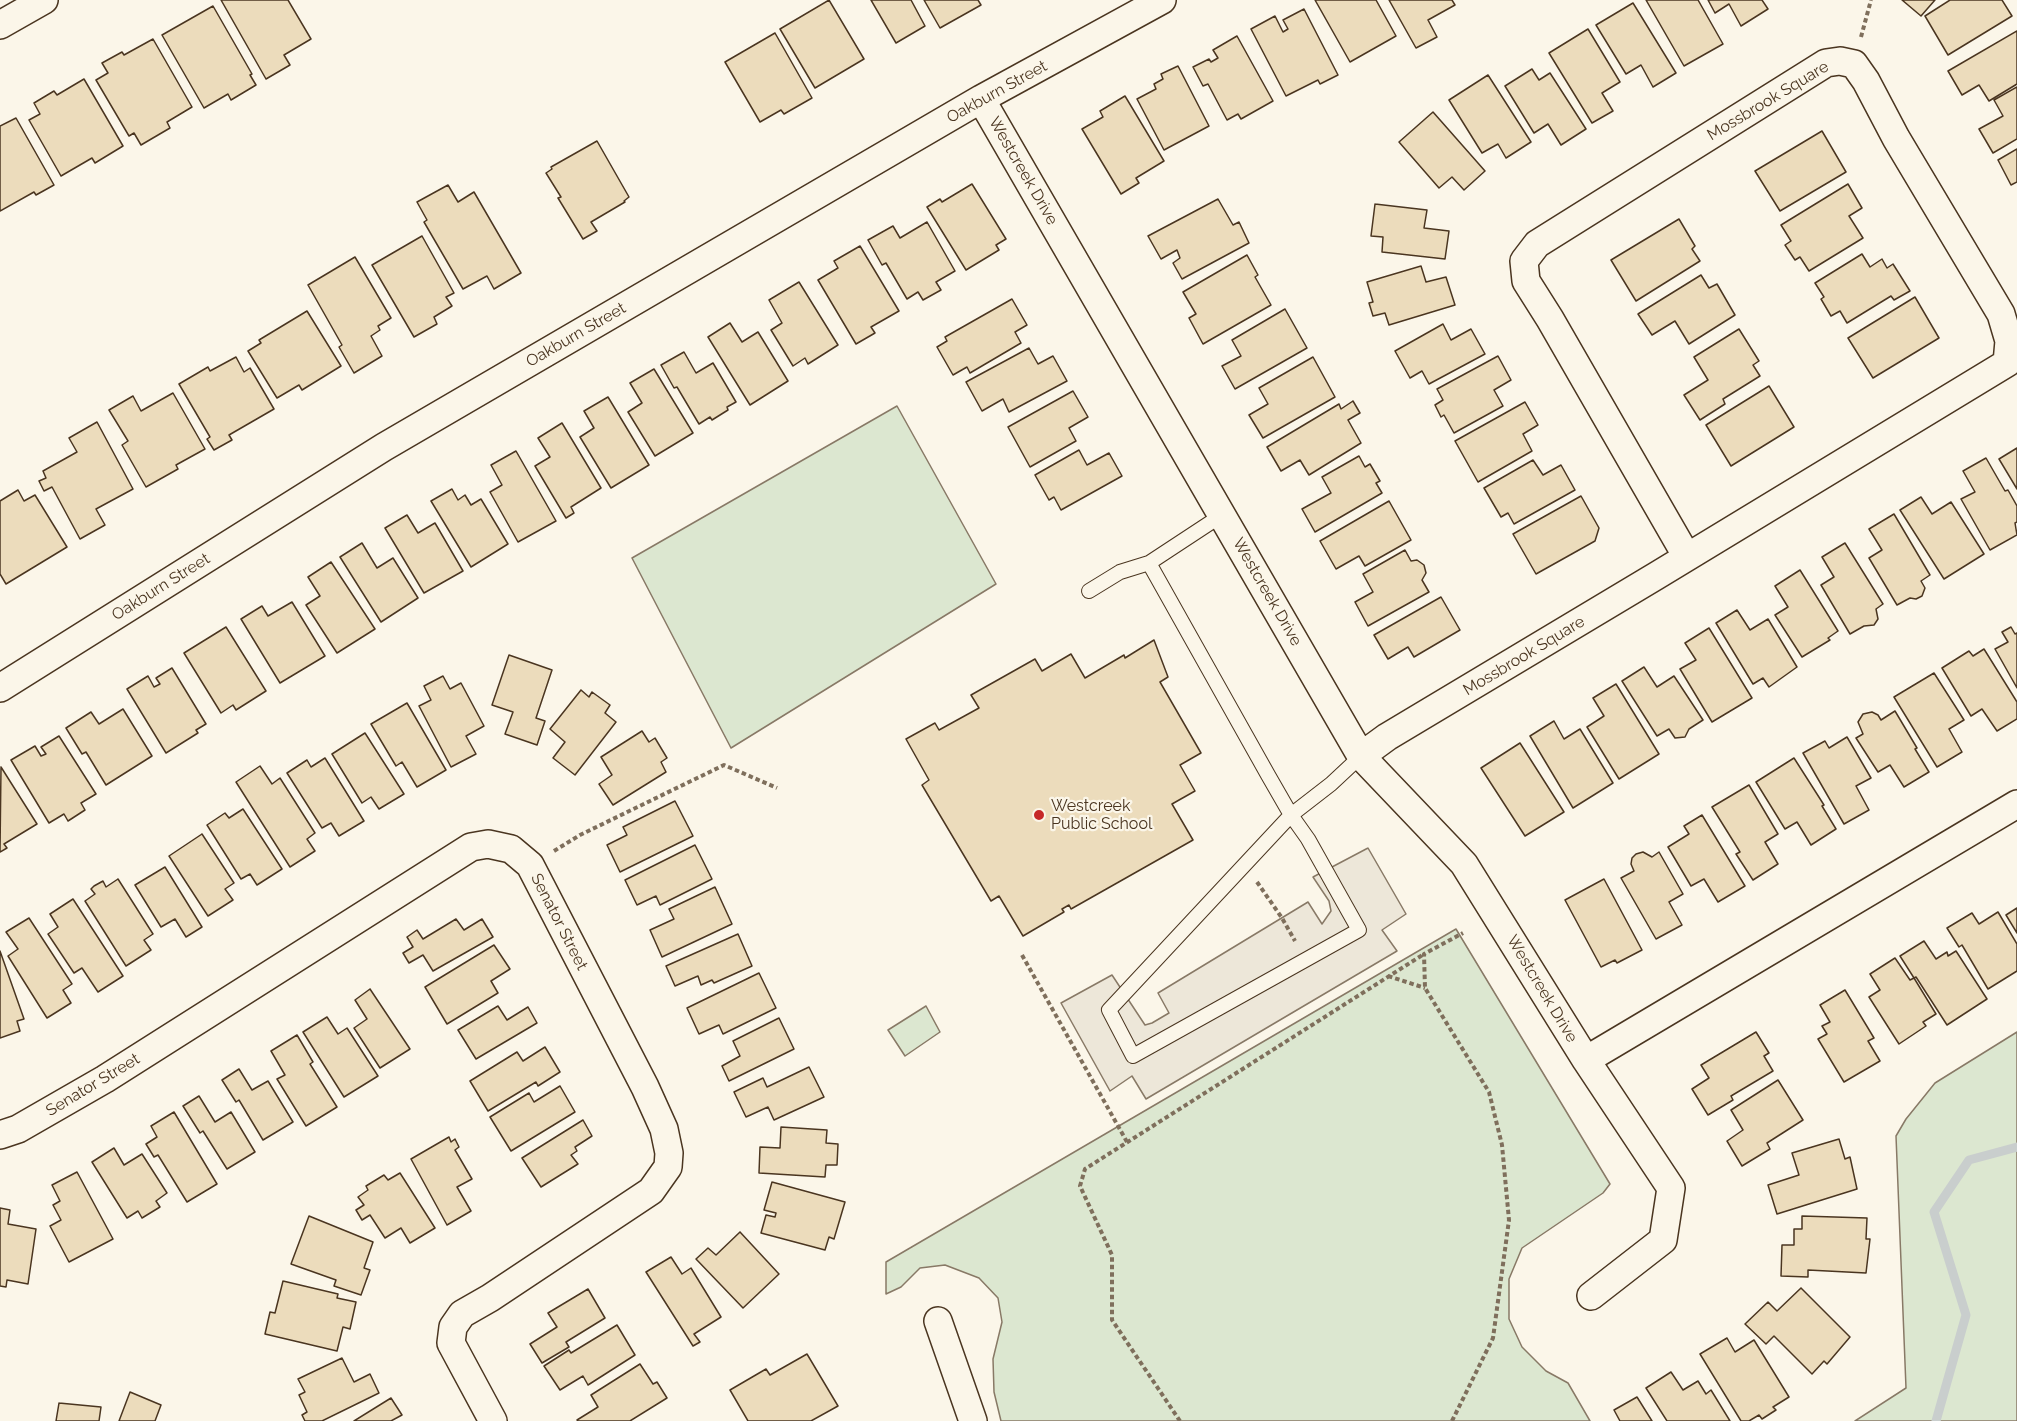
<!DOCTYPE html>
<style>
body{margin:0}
canvas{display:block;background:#fbf6e9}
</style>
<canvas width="2017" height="1421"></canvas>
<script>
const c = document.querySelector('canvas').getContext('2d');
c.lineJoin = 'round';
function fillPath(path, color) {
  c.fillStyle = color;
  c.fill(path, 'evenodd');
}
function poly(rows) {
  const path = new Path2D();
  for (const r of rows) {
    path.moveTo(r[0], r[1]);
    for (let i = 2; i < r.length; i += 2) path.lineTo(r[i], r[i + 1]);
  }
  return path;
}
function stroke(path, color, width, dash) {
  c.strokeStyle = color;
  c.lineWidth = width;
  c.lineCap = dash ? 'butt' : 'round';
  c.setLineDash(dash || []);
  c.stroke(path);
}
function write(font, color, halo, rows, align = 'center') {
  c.font = font + ' Raleway,sans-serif';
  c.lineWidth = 4.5;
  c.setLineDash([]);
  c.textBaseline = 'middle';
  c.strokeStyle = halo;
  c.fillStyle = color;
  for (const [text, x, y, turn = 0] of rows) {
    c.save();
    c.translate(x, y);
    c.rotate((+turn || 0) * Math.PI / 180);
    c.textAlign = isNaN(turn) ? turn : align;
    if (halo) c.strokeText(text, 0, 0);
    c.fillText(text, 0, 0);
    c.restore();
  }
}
const green = poly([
 [897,406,996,584,731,748,632,558,897,406],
 [1456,929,1610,1184,1603,1193,1522,1248,1509,1279,1509,1319,1522,1347,1546,1371,1568,1383,1590,1421,1001,1421,994,1392,993,1359,1002,1322,998,1298,979,1278,945,1265,920,1268,901,1287,886,1294,886,1262,1456,929],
 [926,1006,940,1032,905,1056,888,1030,926,1006],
 [2017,1032,2017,1421,1855,1421,1906,1388,1896,1136,1906,1119,1935,1083,2017,1032]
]);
fillPath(green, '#dce7d0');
stroke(green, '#887966', 1.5);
const parking = poly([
 [1368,848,1406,914,1382,930,1397,951,1146,1099,1132,1076,1110,1091,1061,1003,1112,975,1145,1025,1152,1023,1169,1013,1158,993,1308,902,1322,924,1331,911,1329,901,1313,877,1368,848]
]);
fillPath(parking, '#ede7d9');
stroke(parking, '#887966', 1.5);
stroke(poly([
 [1936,1421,1966,1315,1934,1212,1969,1160,2017,1147]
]), '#c9cecd', 9);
const building = poly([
 [221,0,288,0,311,39,284,55,290,65,266,79,221,0],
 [829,0,864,59,815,88,780,29,829,0],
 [871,0,911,0,925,26,896,43,871,0],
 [924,0,978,0,981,5,940,28,924,0],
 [1315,0,1376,0,1396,36,1350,62,1315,0],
 [1389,0,1452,0,1455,5,1428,20,1437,37,1416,48,1389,0],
 [1646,0,1698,0,1723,44,1684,66,1646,0],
 [1708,0,1762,0,1768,9,1741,26,1729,4,1715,13,1708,0],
 [1902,0,1935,0,1921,16,1902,0],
 [1950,0,2002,0,2012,16,1948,55,1925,16,1950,0],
 [1633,3,1676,73,1653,87,1641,65,1626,74,1596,25,1633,3],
 [213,6,252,74,250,75,256,85,231,100,228,94,204,108,162,35,213,6],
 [1304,9,1338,75,1320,84,1318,80,1286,96,1251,29,1275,16,1283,32,1288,29,1283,20,1304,9],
 [1588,29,1620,82,1602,93,1613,111,1592,123,1549,53,1588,29],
 [2017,31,2017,84,1989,101,1979,85,1962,95,1948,71,2017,31],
 [775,33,812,98,784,114,781,110,760,122,725,62,775,33],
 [1237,36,1273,101,1241,119,1238,114,1227,120,1208,84,1203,86,1193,67,1209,59,1211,62,1218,58,1213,50,1237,36],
 [153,39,192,107,167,122,170,128,141,145,134,133,129,136,96,80,108,73,102,63,122,52,124,55,153,39],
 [1178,66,1209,126,1164,150,1137,99,1156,89,1154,84,1163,79,1161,74,1178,66],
 [1532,69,1539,80,1550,73,1586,129,1561,145,1548,124,1534,133,1505,86,1532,69],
 [1488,75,1531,142,1506,158,1498,144,1482,153,1449,100,1488,75],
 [84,79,123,146,95,163,92,158,61,176,29,120,40,114,34,103,54,91,57,95,84,79],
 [2017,87,2017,139,1993,153,1979,129,2003,116,1994,100,2017,87],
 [1125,96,1164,161,1136,178,1139,183,1121,194,1082,129,1103,117,1100,111,1125,96],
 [1433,112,1485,171,1464,190,1452,177,1439,188,1399,142,1433,112],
 [16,118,54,185,36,195,34,192,0,211,0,126,16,118],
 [1822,131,1846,172,1780,211,1755,171,1822,131],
 [597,141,629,197,624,201,625,202,591,222,597,231,583,239,558,198,561,197,546,173,552,169,551,167,597,141],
 [2017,149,2017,182,2011,185,1998,160,2017,149],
 [972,184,1006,239,996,245,999,250,966,270,927,207,940,199,942,202,972,184],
 [1848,184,1862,208,1849,216,1863,238,1809,271,1800,257,1795,260,1785,245,1791,241,1781,225,1848,184],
 [448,185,458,202,474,192,521,273,494,289,487,276,463,289,424,222,427,220,417,202,448,185],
 [1218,199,1233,225,1239,222,1249,243,1182,279,1173,263,1180,258,1177,250,1161,259,1148,236,1218,199],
 [1375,204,1427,210,1424,228,1449,231,1445,259,1382,252,1383,237,1371,236,1375,204],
 [1679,219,1695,246,1692,249,1700,261,1636,301,1611,260,1679,219],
 [927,222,955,271,936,282,941,290,923,300,918,292,907,299,886,263,882,265,868,240,893,226,900,238,927,222],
 [422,236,454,293,446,297,452,306,434,317,437,324,414,337,372,265,422,236],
 [860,246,899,311,871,327,875,333,856,344,818,280,838,268,834,261,860,246],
 [1862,254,1870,267,1882,259,1887,268,1893,264,1910,291,1894,300,1891,296,1847,323,1840,311,1831,316,1821,299,1824,297,1815,283,1862,254],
 [1247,255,1258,275,1255,277,1271,305,1203,344,1189,318,1196,314,1183,292,1247,255],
 [355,257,391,318,378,326,380,330,371,336,382,356,354,373,339,347,342,345,308,285,355,257],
 [1421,266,1426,282,1446,277,1455,305,1389,325,1385,313,1373,316,1369,303,1373,302,1367,282,1421,266],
 [1701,275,1709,288,1717,284,1735,315,1689,344,1675,321,1652,335,1638,314,1701,275],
 [799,282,838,345,808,364,805,358,793,366,771,330,782,323,769,300,799,282],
 [1915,297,1939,338,1873,378,1848,338,1915,297],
 [1012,299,1027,325,1015,332,1021,343,970,373,967,367,953,375,937,347,947,341,945,337,1012,299],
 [1285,309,1307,348,1235,389,1222,366,1241,356,1232,340,1285,309],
 [307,311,341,366,302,390,299,385,277,398,248,351,261,343,259,340,307,311],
 [730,323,742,342,758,332,788,381,750,405,708,337,730,323],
 [1443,324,1451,340,1471,329,1485,354,1429,384,1422,371,1410,378,1395,351,1443,324],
 [1739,329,1759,361,1753,365,1760,376,1723,399,1725,404,1700,420,1684,395,1708,380,1694,357,1739,329],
 [1029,348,1038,364,1053,356,1067,381,1009,412,1003,399,982,411,966,382,1029,348],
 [684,352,696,373,713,363,736,402,727,407,728,410,712,420,710,417,699,424,677,387,674,388,661,365,684,352],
 [1498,356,1511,380,1494,390,1503,406,1454,433,1444,415,1441,417,1435,405,1443,400,1437,389,1498,356],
 [236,357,244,372,250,368,274,409,229,435,232,440,214,450,207,439,210,437,179,384,208,367,210,371,236,357],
 [1313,357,1335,397,1263,438,1249,415,1268,404,1259,388,1313,357],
 [654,369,693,433,655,456,628,412,642,403,630,383,654,369],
 [1769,386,1794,427,1731,466,1706,425,1769,386],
 [1073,391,1088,417,1069,428,1076,441,1030,467,1008,427,1073,391],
 [173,393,205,449,176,465,178,469,146,487,122,445,128,441,109,410,133,396,141,411,173,393],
 [608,397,649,465,611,488,580,437,594,428,584,411,608,397],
 [1353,401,1360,413,1348,420,1361,443,1309,475,1300,460,1281,471,1267,447,1339,404,1341,409,1353,401],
 [1525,402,1538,425,1523,434,1532,451,1478,482,1455,441,1525,402],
 [97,422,133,489,96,509,105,525,80,539,52,487,44,491,39,481,46,478,43,471,77,452,69,438,97,422],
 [562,423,601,488,571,507,574,513,566,518,535,466,550,457,538,438,562,423],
 [2017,448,2017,489,1999,459,2017,448],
 [1079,450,1087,465,1109,453,1122,476,1061,510,1054,497,1049,500,1035,475,1079,450],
 [516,451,556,521,518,542,490,492,502,485,491,465,516,451],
 [1359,456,1365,467,1370,464,1380,481,1376,483,1382,493,1315,532,1302,509,1331,493,1322,477,1359,456],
 [1986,458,2005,491,2008,490,2017,506,2017,522,2015,523,2017,535,1990,550,1961,499,1975,492,1963,471,1986,458],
 [1533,460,1543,475,1561,465,1575,490,1514,524,1508,513,1501,517,1484,488,1533,460],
 [452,489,458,500,465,495,471,505,481,499,508,544,471,567,431,501,452,489],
 [18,490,24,501,35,495,67,547,6,584,0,574,0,501,18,490],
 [1581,496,1599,528,1595,541,1536,574,1513,534,1581,496],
 [1921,497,1932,514,1951,502,1984,554,1944,579,1900,510,1921,497],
 [1389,501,1411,540,1365,566,1359,556,1336,569,1320,541,1389,501],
 [1894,514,1930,575,1921,581,1925,588,1922,596,1916,599,1910,598,1897,605,1869,558,1882,550,1869,529,1894,514],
 [407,515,418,533,435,523,463,571,424,593,385,528,407,515],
 [362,543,377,568,393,558,418,598,381,622,340,557,362,543],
 [1845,543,1883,604,1876,609,1878,619,1874,625,1864,626,1850,634,1821,585,1834,577,1822,557,1845,543],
 [1405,550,1411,561,1417,560,1424,565,1426,573,1422,580,1429,592,1368,626,1355,602,1373,592,1363,574,1405,550],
 [331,562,375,629,337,653,306,605,320,596,308,577,331,562],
 [1800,570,1838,631,1828,638,1830,640,1802,657,1775,615,1788,607,1775,586,1800,570],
 [1441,597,1460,630,1414,657,1408,647,1388,659,1374,635,1441,597],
 [292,602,325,656,280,683,241,619,262,606,268,616,292,602],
 [1737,610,1750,630,1768,619,1797,667,1769,687,1763,678,1753,684,1716,623,1737,610],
 [226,627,266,691,236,710,233,705,221,713,184,653,226,627],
 [2011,627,2015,634,2017,633,2017,688,1995,649,2008,642,2002,632,2011,627],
 [1709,628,1752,698,1712,722,1680,669,1696,660,1685,643,1709,628],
 [1154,640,1168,677,1160,682,1201,753,1180,765,1195,791,1172,804,1193,840,1071,909,1069,905,1062,909,1064,912,1023,936,999,896,991,901,922,785,929,780,906,739,935,723,939,730,979,708,971,695,1035,659,1042,671,1071,654,1085,678,1124,655,1125,658,1154,640],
 [1984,649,2017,702,2017,719,1997,731,1982,709,1971,716,1942,668,1969,651,1973,656,1984,649],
 [509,655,552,670,536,718,545,721,537,745,505,734,513,712,492,705,509,655],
 [1644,667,1657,687,1674,676,1703,720,1689,729,1685,737,1675,738,1669,729,1657,736,1622,681,1644,667],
 [172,668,206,724,196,730,198,733,166,753,127,689,148,676,154,687,160,684,156,678,172,668],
 [1934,673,1964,720,1949,729,1962,752,1937,767,1894,697,1934,673],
 [443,676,450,689,461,683,484,726,466,736,476,754,451,767,419,706,431,700,424,686,443,676],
 [1616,684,1659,754,1619,779,1587,727,1604,716,1593,698,1616,684],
 [581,690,589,697,592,692,610,705,605,713,616,722,575,775,553,758,565,742,550,729,581,690],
 [407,703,446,770,417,787,402,762,396,766,371,724,407,703],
 [123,709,152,756,106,785,86,752,82,754,66,728,91,712,99,724,123,709],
 [1895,711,1917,748,1915,749,1929,772,1904,787,1890,765,1878,772,1856,738,1863,734,1858,722,1863,714,1872,712,1878,715,1881,720,1895,711],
 [1554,721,1564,739,1580,729,1613,783,1573,808,1530,736,1554,721],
 [642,731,649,742,655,738,667,758,661,762,666,772,613,805,599,784,612,775,601,757,642,731],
 [365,733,404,794,379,809,371,797,362,803,332,754,365,733],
 [59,736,96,794,81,803,85,810,68,821,64,814,49,823,11,760,35,746,41,756,46,754,41,747,59,736],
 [1847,737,1871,778,1856,786,1869,810,1844,824,1803,753,1825,741,1829,748,1847,737],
 [1520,743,1564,812,1525,836,1481,768,1520,743],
 [325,758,364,821,339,836,331,823,322,828,287,773,307,760,311,767,325,758],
 [1794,758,1824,805,1822,806,1836,829,1811,845,1797,822,1785,829,1756,782,1794,758],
 [260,766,272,784,280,778,315,833,307,839,315,851,290,867,236,782,260,766],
 [1,767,37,824,4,844,7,848,0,852,1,767],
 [1749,785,1778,834,1765,842,1778,864,1753,880,1736,854,1740,852,1712,807,1749,785],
 [675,801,693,836,620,872,607,845,627,835,623,827,675,801],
 [243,809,282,869,257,885,250,874,241,879,207,825,225,813,229,818,243,809],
 [1702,815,1745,886,1718,902,1704,879,1691,886,1668,847,1689,834,1684,826,1702,815],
 [202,834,234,883,225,889,233,900,208,916,169,856,202,834],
 [695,845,712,879,660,905,656,896,637,905,625,880,695,845],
 [1643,852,1652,857,1659,852,1683,894,1669,902,1682,925,1656,939,1621,878,1634,871,1631,864,1632,858,1636,854,1643,852],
 [165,867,202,927,186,937,175,919,161,927,135,885,165,867],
 [118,879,153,934,144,940,151,950,126,966,85,901,95,894,91,889,94,886,103,881,106,887,118,879],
 [1604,879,1642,950,1617,963,1615,960,1601,967,1565,900,1604,879],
 [715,887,732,924,662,957,650,930,674,919,669,909,715,887],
 [73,899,123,976,98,992,82,968,74,973,48,934,58,927,50,914,73,899],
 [2017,908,2017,933,2006,915,2017,908],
 [1998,912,2017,944,2017,971,1988,989,1962,945,1959,947,1947,928,1972,913,1979,924,1998,912],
 [29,918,72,984,63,990,71,1003,47,1018,8,956,18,949,6,932,29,918],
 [456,919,464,930,482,919,493,937,433,971,423,955,409,963,403,953,413,947,407,937,417,930,423,939,456,919],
 [738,934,752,966,714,983,712,980,701,985,698,976,675,986,666,966,738,934],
 [1924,941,1936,959,1947,952,1948,956,1956,951,1987,999,1947,1025,1916,977,1914,978,1900,956,1924,941],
 [494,945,510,969,491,981,498,993,447,1024,425,987,494,945],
 [0,951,24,1019,17,1021,20,1031,0,1038,0,951],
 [1895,958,1910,980,1914,978,1936,1014,1923,1022,1926,1026,1899,1044,1869,997,1880,990,1870,974,1895,958],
 [759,973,776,1008,723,1034,719,1025,699,1034,687,1008,759,973],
 [370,989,410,1049,380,1068,354,1028,367,1019,355,1000,370,989],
 [1845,990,1874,1038,1868,1041,1880,1061,1844,1082,1818,1039,1827,1034,1822,1026,1830,1022,1820,1005,1845,990],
 [498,1006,507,1020,528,1007,537,1023,476,1059,458,1030,498,1006],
 [327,1017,338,1034,347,1028,378,1076,344,1097,303,1032,327,1017],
 [779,1018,794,1049,729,1081,722,1066,740,1056,733,1041,779,1018],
 [1756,1032,1769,1053,1764,1056,1773,1071,1731,1096,1733,1100,1708,1115,1692,1089,1709,1078,1701,1065,1756,1032],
 [297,1035,313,1062,310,1064,337,1107,306,1126,277,1079,285,1075,271,1051,297,1035],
 [545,1047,560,1072,538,1086,536,1082,488,1111,470,1081,517,1052,523,1061,545,1047],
 [809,1067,824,1097,774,1120,768,1107,746,1117,734,1092,763,1078,767,1087,809,1067],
 [239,1069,252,1090,268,1081,293,1122,263,1140,239,1100,236,1102,222,1080,239,1069],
 [1778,1080,1803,1120,1767,1143,1770,1149,1742,1166,1727,1141,1743,1130,1731,1110,1778,1080],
 [560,1086,575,1112,511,1151,490,1117,529,1093,534,1102,560,1086],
 [199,1096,215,1122,231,1112,255,1152,227,1169,203,1131,200,1133,183,1106,199,1096],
 [174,1112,217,1184,187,1202,158,1155,154,1157,146,1144,157,1137,151,1126,174,1112],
 [583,1120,592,1136,575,1147,577,1151,571,1155,578,1164,541,1187,522,1158,583,1120],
 [781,1127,827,1130,826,1143,838,1144,837,1165,826,1165,825,1177,759,1173,760,1147,780,1148,781,1127],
 [449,1137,451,1142,455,1139,459,1147,455,1150,472,1179,457,1187,471,1211,447,1225,411,1159,449,1137],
 [1839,1139,1845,1159,1850,1157,1857,1189,1777,1214,1768,1185,1799,1175,1792,1153,1839,1139],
 [114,1148,124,1165,142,1154,167,1193,156,1201,160,1207,142,1218,138,1211,127,1218,92,1162,114,1148],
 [77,1172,113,1239,69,1262,50,1226,61,1220,53,1205,60,1201,52,1185,77,1172],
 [400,1173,435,1228,410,1243,401,1228,385,1238,370,1215,362,1220,356,1210,364,1205,358,1197,368,1190,366,1186,384,1175,388,1180,400,1173],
 [772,1182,845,1202,834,1239,829,1237,825,1250,761,1233,766,1215,775,1217,776,1213,764,1210,772,1182],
 [0,1208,10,1210,8,1224,36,1229,28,1284,7,1280,6,1287,0,1286,0,1208],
 [309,1216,373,1242,364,1268,370,1270,361,1295,334,1286,336,1280,291,1264,309,1216],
 [1802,1216,1867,1218,1866,1239,1870,1239,1866,1273,1808,1270,1808,1277,1781,1276,1782,1245,1794,1245,1794,1229,1802,1229,1802,1216],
 [740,1232,779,1274,743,1308,696,1259,708,1248,716,1255,740,1232],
 [671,1257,682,1274,691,1268,721,1317,694,1334,700,1342,693,1346,646,1272,671,1257],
 [283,1281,338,1294,337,1298,356,1302,350,1329,343,1327,337,1351,265,1334,270,1312,275,1313,283,1281],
 [1801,1288,1850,1337,1827,1364,1824,1361,1812,1374,1774,1336,1766,1344,1745,1324,1768,1302,1777,1311,1801,1288],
 [588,1289,605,1318,566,1342,569,1347,542,1363,530,1344,557,1327,548,1313,588,1289],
 [617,1325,635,1355,588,1385,583,1376,560,1390,544,1366,569,1350,571,1353,617,1325],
 [1727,1338,1735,1352,1754,1340,1789,1397,1773,1407,1776,1410,1762,1419,1759,1415,1749,1421,1741,1421,1700,1354,1727,1338],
 [807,1354,838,1406,811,1421,748,1421,730,1390,766,1369,770,1375,807,1354],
 [342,1358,354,1382,370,1374,379,1393,322,1421,305,1421,302,1415,307,1412,299,1395,305,1392,298,1379,342,1358],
 [640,1364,653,1384,657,1382,667,1398,630,1421,578,1421,577,1420,598,1407,591,1395,640,1364],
 [1671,1372,1683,1390,1698,1381,1706,1394,1711,1390,1730,1421,1667,1421,1646,1388,1671,1372],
 [130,1392,161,1405,155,1421,119,1421,130,1392],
 [1637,1397,1652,1421,1620,1421,1614,1410,1637,1397],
 [391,1398,402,1415,391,1421,354,1421,391,1398],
 [59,1403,101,1407,99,1421,56,1421,59,1403]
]);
fillPath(building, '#ecdcbc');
stroke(building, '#4a3520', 1.5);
const lane = poly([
 [1222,515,1149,563,1268,775,1291,815,1308,839,1359,930,1133,1056,1109,1010,1291,815,1331,784,1361,756],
 [1089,591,1120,572,1149,563]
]);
const street = poly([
 [0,25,44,0],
 [981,99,1361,756,1464,864,1586,1060,1671,1188,1663,1240,1591,1296],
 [0,688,384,447,981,99,1162,0],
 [1361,756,1387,737,1656,576,2007,363,2009,341,2001,314,1896,138,1866,81,1854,64,1840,61,1826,63,1537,244,1524,261,1526,281,1550,319,1687,557],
 [1586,1060,2017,804],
 [0,1135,18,1129,105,1079,471,847,488,844,511,849,530,865,645,1087,664,1129,669,1153,668,1167,651,1191,490,1298,462,1314,453,1327,451,1343,493,1421],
 [938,1321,973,1421]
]);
stroke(lane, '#4a3520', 16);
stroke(street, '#4a3520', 30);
stroke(poly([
 [1861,37,1871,0],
 [554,851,580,835,724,765,777,788],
 [1257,882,1282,918,1295,941],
 [1022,955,1127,1142],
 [1388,976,1425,988],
 [1180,1421,1112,1320,1112,1255,1080,1186,1085,1169,1424,954],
 [1452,1421,1493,1338,1509,1220,1502,1145,1489,1092,1425,988,1424,954,1463,933]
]), '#7f6f5c', 4, [4.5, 3]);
stroke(lane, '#fbf6e9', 14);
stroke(street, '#fbf6e9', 27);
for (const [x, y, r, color] of [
 [1039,815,6,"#c62828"]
]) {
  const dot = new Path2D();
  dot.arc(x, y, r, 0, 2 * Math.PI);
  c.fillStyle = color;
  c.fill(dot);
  stroke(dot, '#fbf6e9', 2);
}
write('16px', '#4a3520', '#fbf6e9', [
 ["Oakburn Street",997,92,-29],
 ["Mossbrook Square",1768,101,-31],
 ["Westcreek Drive",1023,171,60],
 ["Oakburn Street",576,335,-30],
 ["Oakburn Street",161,587,-32],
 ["Westcreek Drive",1267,592,60],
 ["Mossbrook Square",1524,656,-31],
 ["Senator Street",559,922,63],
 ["Westcreek Drive",1542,989,59],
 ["Senator Street",93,1085,-31]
]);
write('16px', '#4a3520', '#fbf6e9', [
 ["Westcreek",1051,806],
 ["Public School",1051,824]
], 'left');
</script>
